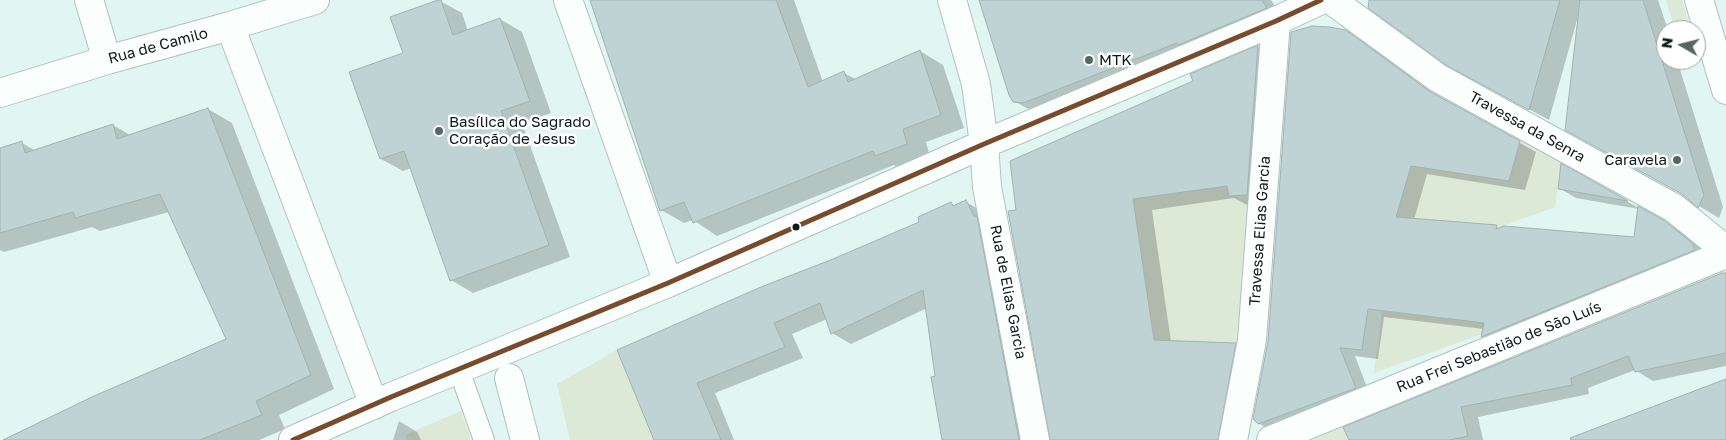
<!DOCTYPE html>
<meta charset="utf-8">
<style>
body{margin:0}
#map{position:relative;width:1726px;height:440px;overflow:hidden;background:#e1f5f2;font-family:"Golos Text",sans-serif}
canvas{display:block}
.north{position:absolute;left:1656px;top:20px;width:50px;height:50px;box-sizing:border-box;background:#fff;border:1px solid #9da4a3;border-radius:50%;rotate:278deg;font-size:14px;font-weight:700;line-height:20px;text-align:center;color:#0a1b19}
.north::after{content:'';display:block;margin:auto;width:18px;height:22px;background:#556765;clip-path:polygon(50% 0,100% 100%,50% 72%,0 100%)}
</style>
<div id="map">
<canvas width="1726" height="440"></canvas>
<div class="north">N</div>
</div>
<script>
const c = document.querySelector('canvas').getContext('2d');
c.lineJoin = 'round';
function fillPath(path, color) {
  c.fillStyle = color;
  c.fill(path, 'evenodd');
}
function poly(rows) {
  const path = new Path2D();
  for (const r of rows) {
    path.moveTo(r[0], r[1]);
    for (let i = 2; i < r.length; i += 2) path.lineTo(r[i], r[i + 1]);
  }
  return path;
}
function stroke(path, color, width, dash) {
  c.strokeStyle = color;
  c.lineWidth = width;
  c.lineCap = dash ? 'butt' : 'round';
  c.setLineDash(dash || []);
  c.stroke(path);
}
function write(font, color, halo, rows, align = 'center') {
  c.font = font + ' "Golos Text",sans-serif';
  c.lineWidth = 5;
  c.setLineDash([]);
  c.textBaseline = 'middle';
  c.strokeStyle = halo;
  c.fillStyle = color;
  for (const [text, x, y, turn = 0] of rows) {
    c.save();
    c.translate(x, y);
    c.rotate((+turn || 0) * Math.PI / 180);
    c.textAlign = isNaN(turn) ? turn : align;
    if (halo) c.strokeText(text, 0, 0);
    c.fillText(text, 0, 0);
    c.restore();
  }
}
fillPath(poly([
 [1666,0,1682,0,1691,30,1675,30],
 [1522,134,1561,160,1555,207,1500,227,1482,334,1374,373,1382,311,1466,321,1395,217,1386,153,1509,180],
 [1226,174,1229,196,1249,195,1243,343,1174,341,1172,376,1158,367,1132,196,1163,195,1197,190],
 [617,350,654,440,570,440,557,384],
 [461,411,471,440,407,440,405,435],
 [1343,426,1349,440,1313,440]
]), '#dce9d7');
fillPath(poly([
 [592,0,794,0,823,82,844,73,857,80,920,51,943,65,964,128,926,142,930,157,899,169,894,165,717,236,693,220,684,223,661,210],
 [981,0,1271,0,1277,9,1032,111,1014,101],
 [1370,0,1658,0,1668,30,1666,30,1666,60,1677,60,1723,207,1719,218,1699,206,1684,195,1579,20,1577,20,1549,120,1468,76],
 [440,1,462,13,468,31,500,19,522,32,551,113,522,123,570,257,473,293,451,280,411,168,403,171,381,159,405,53],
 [1345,31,1362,41,1443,100,1536,152,1525,190,1427,174,1414,220,1496,227,1500,229,1635,238,1639,209,1576,198,1559,188,1562,165,1682,232,1708,253,1498,346,1483,337,1484,329,1384,317,1378,359,1355,356,1371,398,1275,433,1258,423],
 [1258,47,1277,57,1249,206,1234,198,1152,210,1171,342,1235,344,1254,355,1238,440,1051,440,1018,211,1194,81,1192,75],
 [208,109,232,123,334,389,279,415,285,429,259,440,7,440,227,340,169,212,100,231,92,227,4,252,0,250,0,149,22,143,36,151,113,125,130,135],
 [966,202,985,213,1036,440,944,440,927,308,851,344,832,333,827,319,792,334,803,358,715,393,734,440,655,440,619,351,921,222,951,203,955,206],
 [1726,274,1726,366,1653,381,1635,370,1588,388,1589,394,1478,417,1483,440,1351,440],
 [399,421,417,432,421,440,393,440]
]), '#0003');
const building = poly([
 [438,0,441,0,453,35,500,18,530,101,501,111,549,245,450,281,404,151,380,159,349,72,403,53,390,17,438,0],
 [590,0,776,0,808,87,844,71,848,82,920,50,941,115,903,129,907,144,875,156,873,151,693,223,684,202,660,211,590,0],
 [979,0,1262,0,1267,8,1178,45,1177,43,1023,103,1013,102,1009,95,979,0],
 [1369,0,1560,0,1529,110,1446,65,1368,8,1369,0],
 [1580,0,1643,0,1704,195,1698,208,1682,194,1565,130,1580,0],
 [1312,26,1329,27,1346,30,1429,91,1520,141,1509,181,1411,166,1396,217,1497,225,1496,229,1504,226,1634,237,1638,206,1665,221,1692,243,1695,250,1481,337,1484,323,1368,309,1362,350,1340,348,1356,388,1258,424,1253,419,1268,341,1291,32,1312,26],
 [1258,45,1247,195,1229,196,1227,186,1133,199,1154,340,1236,343,1218,440,1050,440,1008,211,1016,210,1010,161,1193,81,1190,74,1258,45],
 [208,108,311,375,256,401,262,415,200,440,3,440,94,396,226,339,160,194,75,218,73,212,0,233,0,148,22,141,25,153,113,124,117,139,208,108],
 [1561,163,1628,201,1558,189,1561,163],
 [966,200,974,216,977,216,1019,440,942,440,931,377,935,376,923,290,831,334,820,303,774,323,785,347,697,383,721,440,654,440,617,350,761,287,833,259,919,222,918,217,951,202,953,206,966,200],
 [1722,273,1726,273,1726,353,1635,372,1628,356,1571,378,1572,385,1461,407,1468,436,1450,440,1349,440,1343,427,1722,273],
 [1726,379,1726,440,1571,440,1570,438,1726,379]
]);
fillPath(building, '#bfd2d4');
stroke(building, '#a1b2b2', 1);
const service = poly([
 [459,370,484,440]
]);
const pedestrian = poly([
 [1331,0,1438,78,1674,208,1726,250],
 [509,378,525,440]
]);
const minor = poly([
 [89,0,107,60],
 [568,0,668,283],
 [230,26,374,405],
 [0,93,107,60,230,26,315,0],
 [984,144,987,187,1035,440],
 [1233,440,1252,340,1276,21],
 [1271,440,1726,254]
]);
const tertiary = poly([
 [952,0,976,84,984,144]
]);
const secondary = poly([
 [1699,0,1726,90],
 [293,440,391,397,668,283,984,144,1276,21,1321,0]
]);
stroke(service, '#b1c2bf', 22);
stroke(pedestrian, '#b1c2bf', 30);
stroke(minor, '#b1c2bf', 30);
stroke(tertiary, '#b1c2bf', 30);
stroke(secondary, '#b1c2bf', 30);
stroke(service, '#fafefd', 20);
stroke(pedestrian, '#fafefd', 28);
stroke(minor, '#fafefd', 28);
stroke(tertiary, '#fafefd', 28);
stroke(secondary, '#fafefd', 28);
stroke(poly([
 [293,440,391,397,668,283,984,144,1276,21,1321,0]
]), '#7a4b2a', 5);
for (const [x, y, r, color] of [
 [1089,60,5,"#556765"],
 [439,131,5,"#556765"],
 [1677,160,5,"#556765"],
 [796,227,4.5,"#0a1b19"]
]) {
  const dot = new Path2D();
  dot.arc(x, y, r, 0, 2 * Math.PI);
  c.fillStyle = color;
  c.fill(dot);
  stroke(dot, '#fff', 2);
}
write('15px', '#0a1b19', '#fff', [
 ["Rua de Camilo",158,46,-15],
 ["Travessa da Senra",1527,127,29],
 ["Travessa Elias Garcia",1260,231,-86],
 ["Rua de Elias Garcia",1008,292,79],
 ["Rua Frei Sebastião de São Luís",1499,347,-22]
]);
write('15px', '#0a1b19', '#fff', [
 ["MTK",1099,60],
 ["Basílica do Sagrado",449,122],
 ["Coração de Jesus",449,139],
 ["Caravela",1667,160,"right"]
], 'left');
</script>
